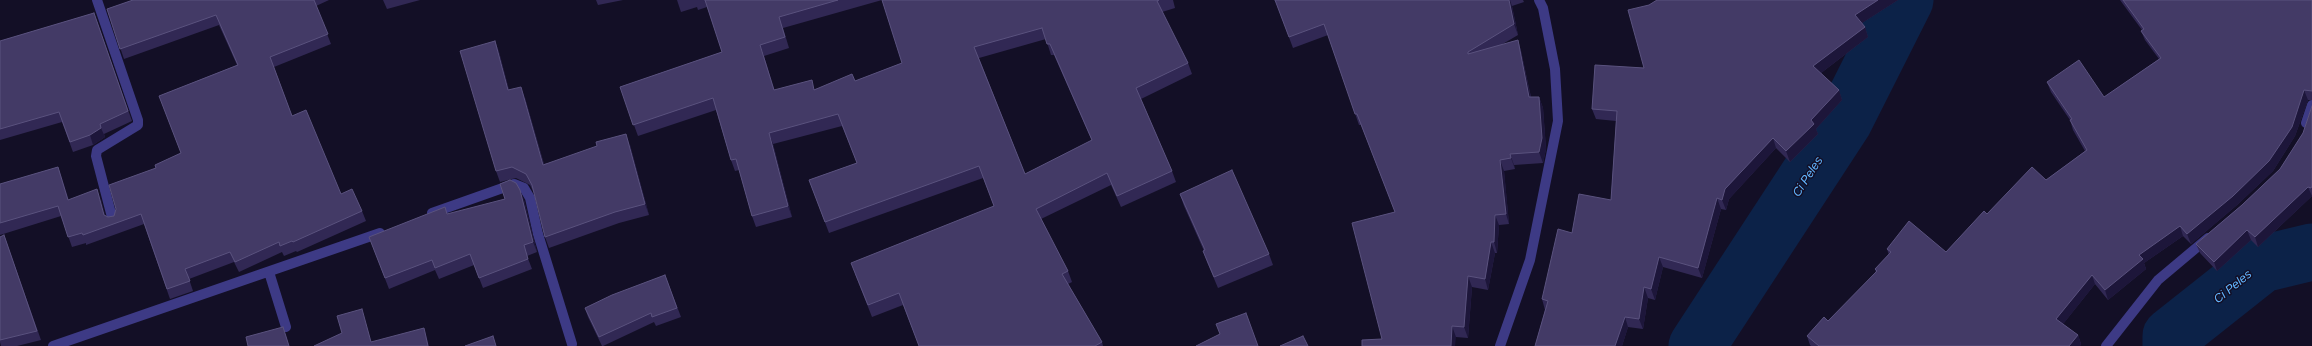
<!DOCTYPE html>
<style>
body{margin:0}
canvas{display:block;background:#130f26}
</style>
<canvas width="2312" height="346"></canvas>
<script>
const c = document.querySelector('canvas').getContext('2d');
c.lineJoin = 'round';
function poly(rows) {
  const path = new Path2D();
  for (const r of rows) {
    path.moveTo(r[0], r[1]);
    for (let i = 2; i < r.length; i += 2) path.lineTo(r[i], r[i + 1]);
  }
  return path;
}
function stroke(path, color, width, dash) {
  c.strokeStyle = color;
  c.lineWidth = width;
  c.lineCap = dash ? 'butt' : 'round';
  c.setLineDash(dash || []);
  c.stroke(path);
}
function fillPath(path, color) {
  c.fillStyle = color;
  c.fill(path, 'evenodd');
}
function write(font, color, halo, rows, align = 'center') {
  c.font = font + ' Arial,sans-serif';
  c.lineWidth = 3;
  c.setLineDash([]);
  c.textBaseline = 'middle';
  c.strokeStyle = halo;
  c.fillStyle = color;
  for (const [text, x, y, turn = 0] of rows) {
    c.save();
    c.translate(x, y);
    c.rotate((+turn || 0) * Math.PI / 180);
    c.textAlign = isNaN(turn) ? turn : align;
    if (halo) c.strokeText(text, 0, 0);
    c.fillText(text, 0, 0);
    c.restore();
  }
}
stroke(poly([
 [1697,346,1844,121,1905,0],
 [2171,346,2171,336,2262,264,2312,252]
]), '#0c2248', 57);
stroke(poly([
 [97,0,138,120,138,125,97,150,96,156,113,221],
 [2306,123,2312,105],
 [432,213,514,184,524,188,530,198,538,234,572,344],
 [269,272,286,327],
 [53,346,380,233],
 [1500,346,1530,260,1558,121,1555,69,1543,8,1539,0],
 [2106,346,2158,280,2208,238]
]), '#3d3a85', 10);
fillPath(poly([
 [133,0,329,0,316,6,331,44,274,67,292,116,341,194,362,211,366,221,297,252,296,251,284,256,282,252,239,272,234,262,189,279,193,291,170,299,144,224,86,245,86,243,72,247,61,216,0,235,0,184,58,167,68,200,101,200,105,216,108,217,114,216,156,168,181,153,159,96,237,65,219,25,124,59,107,9],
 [383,0,420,0,387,9],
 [596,0,623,0,598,5],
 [677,0,1173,0,1175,8,1162,12,1188,63,1192,74,1141,99,1172,171,1176,182,1121,207,1111,185,1041,219,1068,271,1072,282,1068,284,1102,342,1103,346,919,346,903,305,872,317,855,274,994,206,983,178,829,233,809,180,857,163,842,126,773,144,792,217,756,227,752,216,739,170,735,171,731,160,716,110,638,136,620,87,722,52,707,7,698,10,697,7,681,12],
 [882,0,902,63,855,81,815,89,774,90,764,56,789,48,783,28],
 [1046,39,1051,55,1054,55,1092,141,1025,174,979,58],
 [1275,0,1523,0,1524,2,1512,6,1518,35,1501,45,1518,40,1521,51,1531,97,1539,97,1543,108,1546,149,1543,163,1514,165,1515,169,1504,171,1509,224,1499,225,1497,253,1495,253,1488,290,1472,287,1468,338,1456,337,1382,339,1395,212,1361,125,1359,125,1328,35,1293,48],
 [1898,0,1862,23,1865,27,1868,37,1821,73,1839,90,1842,100,1816,129,1818,134,1790,162,1776,148,1729,199,1726,210,1721,209,1702,278,1663,267,1655,300,1648,298,1643,329,1628,327,1622,346,1535,346,1545,310,1542,299,1572,233,1611,200,1616,121,1596,119,1592,109,1644,68,1649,5],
 [2120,0,2312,0,2312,100,2308,100,2295,136,2273,171,2237,205,2191,244,2183,236,2144,263,2146,269,2108,300,2095,284,2063,324,2078,335,2081,344,2080,346,1811,346,1810,345,1807,336,1828,321,1876,273,1875,269,1889,255,1887,249,1946,252,1987,214,2046,180,2085,151,2073,130,2070,120,2051,92,2047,82,2104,97,2159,59,2145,40,2141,31,2142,30],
 [94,13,132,121,104,134,105,137,93,145,73,152,62,122,0,140,0,41],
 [495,41,499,52,509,90,525,98,544,164,630,145,649,215,619,223,549,248,545,237,534,193,530,185,516,178,500,182,496,171],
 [2312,106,2312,196,2258,247,2251,240,2217,271,2200,253,2196,244,2242,205,2280,169,2303,133],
 [1180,194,1269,254,1273,265,1218,288,1207,262,1203,251,1204,251,1184,206],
 [524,200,537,252,527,256,532,269,483,288,474,265,439,279,435,270,389,289,369,237,447,214],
 [4,235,41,340,17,346,1,346,0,342,0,237],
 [665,275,681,317,656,326,654,322,603,346,602,346,588,317,585,308]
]), '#312854');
fillPath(poly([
 [1509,0,1510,0,1512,6,1518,35,1514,24],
 [1878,0,1898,0,1859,25,1855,15],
 [1865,27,1868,37,1817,76,1813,66],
 [1518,40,1521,51,1533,108,1529,97],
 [495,41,499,52,512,101,508,90],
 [760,45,764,56,778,101,774,90],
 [521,87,525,98,547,176,543,165],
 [1839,90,1842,100,1816,129,1818,134,1790,162,1786,151,1811,120],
 [2304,90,2308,100,2295,136,2273,171,2237,205,2191,244,2187,234],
 [1539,97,1543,108,1546,149,1543,163,1539,152],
 [101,128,105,137,93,145,90,135],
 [769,133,773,144,792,217,788,206],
 [626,134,630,145,649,215,645,204],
 [1773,138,1776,148,1729,199,1726,210,1722,200,1725,189],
 [1510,154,1514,165,1515,169,1511,158],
 [1500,160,1504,171,1509,224,1506,214],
 [58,167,62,178,72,210,68,200],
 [2308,187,2312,196,2258,247,2255,237],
 [97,189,101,200,108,225,104,215],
 [520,190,524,200,537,252,533,242],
 [1717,198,1721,209,1702,278,1698,268],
 [1495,215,1499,225,1497,253,1494,242],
 [2180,226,2183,236,2144,263,2146,269,2108,300,2105,290,2139,255],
 [2247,230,2251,240,2217,271,2214,262],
 [1491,242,1495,253,1488,290,1485,279],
 [1659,257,1663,267,1655,300,1651,289],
 [2092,275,2095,284,2060,328,2056,319],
 [1468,276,1472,287,1468,338,1464,327],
 [1644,287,1648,298,1643,329,1639,319],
 [1625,317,1628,327,1622,346,1615,346],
 [1452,326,1456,337,1455,346,1451,346],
 [424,328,427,338,429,346,428,346],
 [2078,335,2081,344,2080,346,2069,346]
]), '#1d163a');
const building = poly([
 [133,0,314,0,328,34,270,57,292,116,306,110,341,194,352,189,362,211,293,242,292,241,280,246,279,242,235,262,230,252,185,269,190,281,167,289,141,214,83,235,82,233,68,237,58,206,0,223,0,184,58,167,68,200,97,189,104,215,108,217,114,216,116,209,109,185,156,168,155,165,181,153,159,96,238,65,216,15,120,49,107,9,133,0],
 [705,0,838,0,779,17,785,37,760,45,774,90,812,80,814,90,852,74,855,81,902,63,882,0,1159,0,1157,1,1188,63,1136,88,1172,171,1117,196,1107,173,1036,209,1068,271,1062,274,1102,342,1095,346,919,346,899,293,868,305,851,263,994,206,979,166,825,222,809,180,857,163,838,114,769,133,788,206,752,216,736,159,731,160,713,98,633,125,620,87,722,52,705,0],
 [1042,28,1047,44,1050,44,1092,140,1025,174,974,47,1042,28],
 [1275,0,1509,0,1514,24,1468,52,1468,54,1518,40,1529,97,1539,97,1542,138,1539,152,1510,154,1511,158,1500,160,1506,214,1495,215,1494,242,1491,242,1485,279,1468,276,1464,327,1452,326,1451,346,1362,346,1362,340,1382,339,1352,223,1395,212,1357,114,1355,114,1324,24,1289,37,1275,0],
 [1657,0,1878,0,1855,15,1865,27,1813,66,1839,90,1811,120,1814,124,1786,151,1773,138,1725,189,1722,200,1717,198,1698,268,1659,257,1651,289,1644,287,1639,319,1625,317,1615,346,1535,346,1548,301,1542,299,1558,229,1572,233,1579,194,1611,200,1617,111,1592,109,1595,65,1644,68,1628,10,1649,5,1657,0],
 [2123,0,2312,0,2312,91,2304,90,2292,127,2269,161,2233,196,2187,234,2180,226,2139,255,2143,259,2105,290,2092,275,2056,319,2078,335,2069,346,1819,346,1807,336,1824,317,1828,321,1877,271,1875,269,1891,252,1887,249,1909,221,1946,252,1984,211,1987,214,2032,167,2046,180,2087,150,2070,120,2072,119,2047,82,2079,60,2104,97,2161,58,2141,31,2144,29,2123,0],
 [94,13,128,111,100,124,101,128,90,135,70,142,59,112,0,129,0,41,94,13],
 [495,41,508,90,521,87,543,165,597,146,596,142,626,134,645,204,615,212,545,237,532,185,526,174,512,167,496,171,460,51,495,41],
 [2312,106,2312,186,2311,188,2308,187,2255,237,2247,230,2214,262,2196,244,2242,205,2280,169,2303,133,2312,106],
 [1232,170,1269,254,1214,277,1203,251,1205,250,1180,194,1232,170],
 [510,180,516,183,520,190,533,242,524,245,528,259,479,278,470,254,435,268,432,260,385,278,369,237,445,207,447,214,505,199,500,184,510,180],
 [4,235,37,331,0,340,0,237,4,235],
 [665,275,677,308,652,317,651,313,599,337,585,308,612,295,665,275],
 [362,309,371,342,424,328,428,346,314,346,342,333,337,316,362,309],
 [1246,313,1258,346,1196,346,1220,334,1216,324,1246,313],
 [283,327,289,346,248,346,246,337,283,327],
 [493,336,496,346,465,346,493,336],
 [1303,336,1308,346,1280,346,1303,336]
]);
fillPath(building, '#433a66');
stroke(building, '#5a527e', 1);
write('italic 12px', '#62b6ff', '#130f26', [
 ["Ci Peles",1808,177,-57],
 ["Ci Peles",2233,287,-39]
]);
</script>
